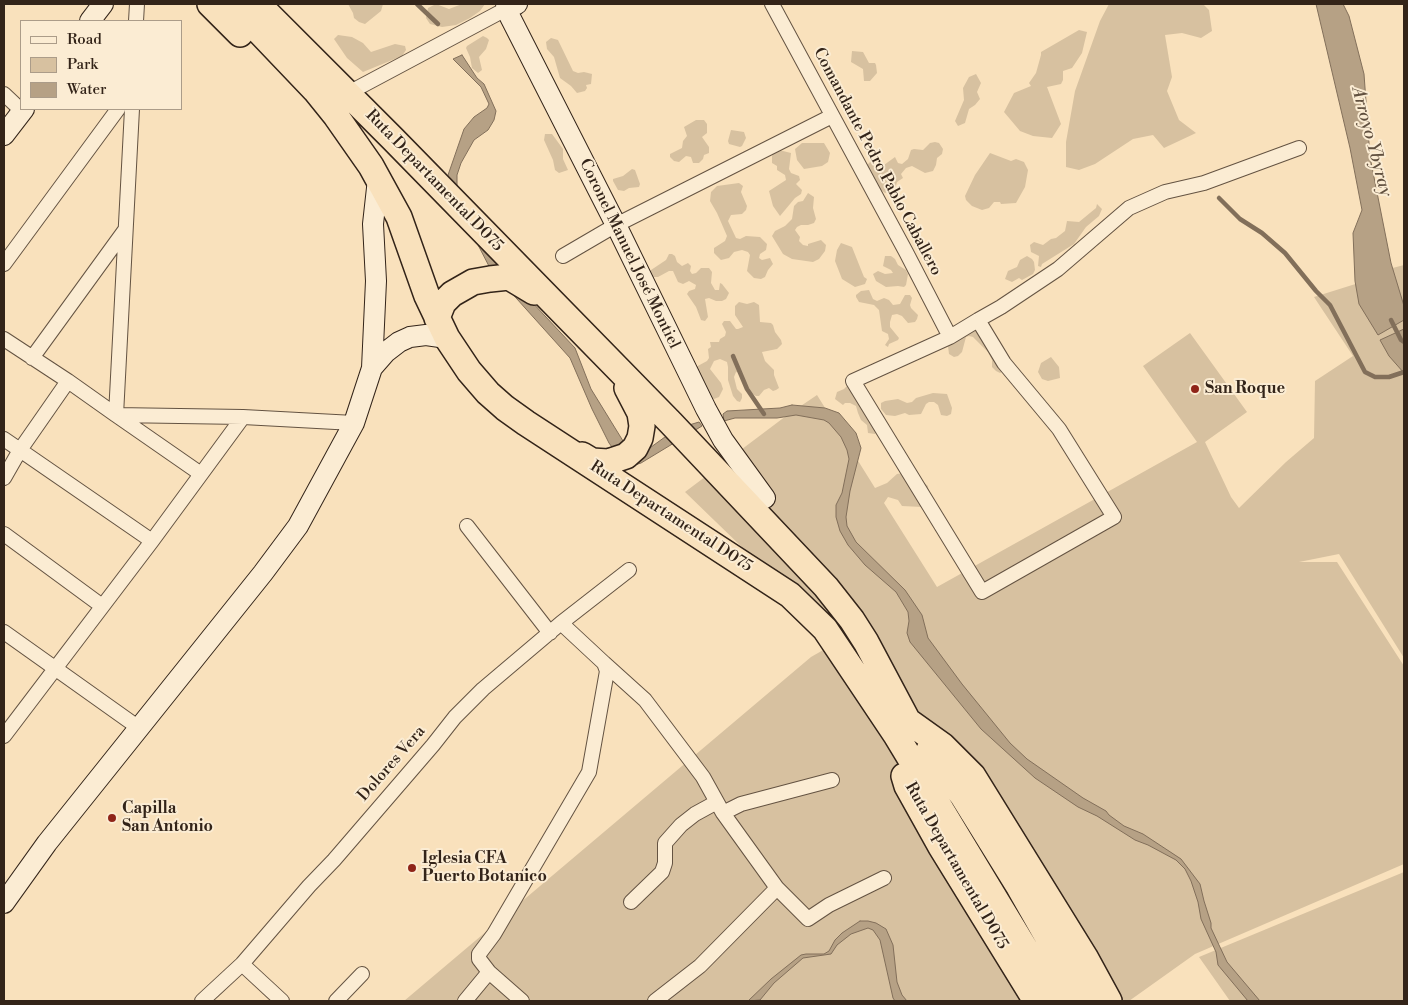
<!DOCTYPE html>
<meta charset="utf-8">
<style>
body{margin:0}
#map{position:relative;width:1408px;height:1005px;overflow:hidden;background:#f9e1bc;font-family:"Libre Bodoni",serif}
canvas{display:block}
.frame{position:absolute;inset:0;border:5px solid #332419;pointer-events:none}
.legend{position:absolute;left:20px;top:20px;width:162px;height:90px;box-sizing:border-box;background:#fbecd3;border:1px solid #ab9c89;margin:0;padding:6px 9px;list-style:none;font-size:15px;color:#332419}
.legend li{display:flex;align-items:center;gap:10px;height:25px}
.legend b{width:25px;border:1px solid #ab9c89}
</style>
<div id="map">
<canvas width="1408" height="1005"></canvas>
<div class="frame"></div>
<ul class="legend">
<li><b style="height:6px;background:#fbecd3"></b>Road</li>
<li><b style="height:14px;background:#d7c1a0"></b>Park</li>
<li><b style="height:14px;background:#b6a185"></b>Water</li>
</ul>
</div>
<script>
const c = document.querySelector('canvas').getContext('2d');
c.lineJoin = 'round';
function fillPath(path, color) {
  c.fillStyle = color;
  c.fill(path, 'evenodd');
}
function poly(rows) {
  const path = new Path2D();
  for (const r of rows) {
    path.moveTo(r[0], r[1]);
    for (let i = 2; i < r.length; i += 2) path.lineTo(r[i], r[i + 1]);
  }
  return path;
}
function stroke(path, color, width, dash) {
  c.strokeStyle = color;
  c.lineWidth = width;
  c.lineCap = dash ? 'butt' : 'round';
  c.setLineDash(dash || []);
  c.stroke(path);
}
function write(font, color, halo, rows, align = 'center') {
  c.font = font + ' "Libre Bodoni",serif';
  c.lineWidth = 4;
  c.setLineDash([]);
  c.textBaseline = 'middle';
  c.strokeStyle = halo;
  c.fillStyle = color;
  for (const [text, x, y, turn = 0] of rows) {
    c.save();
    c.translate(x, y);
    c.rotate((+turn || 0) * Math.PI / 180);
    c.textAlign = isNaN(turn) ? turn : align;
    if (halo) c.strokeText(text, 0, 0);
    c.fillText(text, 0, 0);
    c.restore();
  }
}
fillPath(poly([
 [348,4,383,4,381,11,365,24,359,22,354,18,353,13],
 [436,4,449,9,462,4,485,4,480,11,470,18,456,25,442,27,430,24,426,18,428,8],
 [1109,4,1203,4,1209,10,1212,31,1201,38,1182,33,1165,35,1172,77,1167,91,1179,120,1196,133,1164,148,1153,135,1133,139,1095,164,1079,170,1066,167,1066,142,1075,91,1100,21],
 [1079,30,1087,32,1082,53,1072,68,1063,71,1063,80,1061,84,1047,87,1061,124,1052,138,1033,136,1020,131,1004,112,1014,93,1031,86,1029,83,1036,73,1041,55,1041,52],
 [338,35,352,37,363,43,371,52,395,44,405,46,406,50,402,56,363,72,347,58,334,39],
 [483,36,487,38,489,40,486,49,479,57,482,70,478,73,472,68,470,57,466,48,467,46],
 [551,38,558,40,573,71,578,73,584,72,592,74,591,84,586,85,587,88,585,91,577,93,571,86,560,78,554,57,547,49,546,42],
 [852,51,863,52,869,63,875,63,876,65,877,73,870,81,864,81,863,69,851,62],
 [976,74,981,83,977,92,980,99,975,105,969,109,965,123,958,126,955,121,964,100,963,88,969,77],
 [696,120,704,120,707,124,707,133,702,137,709,147,709,153,704,155,703,159,699,163,693,163,691,157,686,156,679,162,674,161,670,157,670,154,682,148,683,141,687,136,684,127],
 [731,130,744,132,746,138,742,146,740,147,729,144,728,141],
 [545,134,552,134,563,149,563,159,568,170,559,173,555,170,553,160,544,140],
 [935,142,939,143,943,149,942,154,937,158,936,165,933,171,925,173,912,166,906,168,901,174,903,178,897,182,895,189,885,193,880,189,875,178,868,168,868,164,871,161,877,161,884,165,895,157,898,163,902,164,908,159,911,150,914,149,923,150,930,143],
 [802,143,824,143,830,153,828,162,822,166,804,169,797,160,795,149],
 [779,150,791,153,789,169,791,173,799,176,800,180,796,184,802,190,801,194,795,198,780,216,773,206,769,191,786,180,785,175,777,170,777,166,772,163,772,156,774,151],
 [990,153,1011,161,1016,159,1024,162,1028,170,1025,187,1016,203,1001,204,1000,202,994,202,989,208,982,210,972,206,966,200,965,196,975,175],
 [632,169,635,170,640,184,639,187,629,188,624,191,618,190,613,181,613,179,623,176],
 [739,183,743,186,741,192,747,206,746,210,742,214,731,215,728,221,736,238,740,239,746,236,760,237,767,244,766,250,760,254,759,258,762,260,770,258,773,264,768,270,765,277,761,279,754,278,747,271,750,255,748,252,742,250,734,252,729,258,721,260,714,253,714,248,725,241,727,236,717,213,710,201,711,192,717,186],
 [808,193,814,197,813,208,816,219,814,223,808,225,801,225,797,227,795,230,800,237,799,241,803,245,808,246,808,244,821,240,826,245,825,251,819,259,813,262,792,259,783,254,772,236,775,231,785,226,792,219,794,206,798,202,803,201],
 [1097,204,1102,209,1099,216,1086,227,1074,244,1042,264,1041,267,1038,266,1039,256,1031,252,1030,245,1034,242,1043,245,1051,239,1056,238,1065,231,1067,221,1079,222,1096,208],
 [841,243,852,247,864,277,867,279,865,284,855,287,842,279,835,261,837,250],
 [669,254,672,254,675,256,677,262,682,266,688,263,691,266,690,271,692,274,696,273,701,268,709,268,712,272,711,283,715,290,719,290,720,283,722,284,729,293,726,299,722,301,716,301,709,298,705,299,708,317,705,321,701,320,696,307,687,294,689,291,695,289,696,285,689,281,683,284,678,282,673,271,669,271,658,277,652,277,650,273,651,270,666,260],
 [885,256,891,256,895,259,898,265,906,270,908,274,906,285,904,287,898,286,886,287,876,281,873,274,878,271,885,274,893,273,891,270,883,266],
 [1027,256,1032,259,1034,262,1035,270,1033,274,1022,280,1019,278,1012,282,1005,279,1008,271,1017,267,1020,260],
 [1404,265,1404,658,1339,554,1299,562,1337,562,1404,666,1404,864,1195,954,1129,1001,404,1001,811,657,839,641,685,492,786,416,817,395,875,488,887,483,897,474,907,472,916,476,928,486,929,496,922,507,902,506,898,500,888,497,884,503,937,587,1197,442,1143,366,1190,333,1247,412,1205,442,1231,497,1239,508,1286,462,1314,438,1315,381,1353,356,1314,297,1365,281,1385,270],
 [869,290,873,299,877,301,884,298,889,300,893,305,900,304,905,295,910,295,912,298,910,305,911,308,918,315,917,319,915,322,908,323,902,316,897,314,892,315,890,322,890,327,899,338,898,340,889,344,888,347,885,345,889,339,888,334,882,331,879,310,874,305,859,302,856,297,856,295,861,291],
 [739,302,747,304,754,302,759,305,760,322,771,323,773,325,775,332,781,340,782,344,777,349,762,352,765,361,774,370,774,375,779,388,776,390,773,391,769,388,764,390,759,396,756,396,746,390,741,373,736,372,734,377,737,389,742,394,742,398,740,402,737,401,733,396,728,380,728,367,727,362,720,359,714,361,710,369,721,383,723,389,719,397,714,399,709,397,694,368,707,361,709,358,708,349,711,347,710,342,719,342,720,339,725,336,726,332,722,324,724,321,730,321,736,329,738,329,743,327,735,315,735,306],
 [976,329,1003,356,1012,360,1013,364,1000,373,996,371,992,367,992,360,988,352,973,337,969,336,966,337,962,352,958,356,954,357,949,354,948,346,950,343],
 [1051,357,1059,367,1060,378,1048,381,1042,379,1038,372,1041,363],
 [852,381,877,432,875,434,868,433,867,425,861,420,858,413,856,406,850,403,845,403,843,405,835,399,837,392,844,389],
 [933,393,947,394,952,408,951,414,947,416,941,415,938,405,934,402,929,402,926,404,921,414,909,415,905,413,895,416,886,415,881,409,881,403,885,401,898,399,907,403,912,402,916,398],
 [1404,872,1404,1001,1230,1001,1199,957]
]), '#d7c1a0');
const water = poly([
 [1316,4,1343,4,1349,16,1364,74,1370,157,1391,263,1404,306,1404,320,1378,335,1359,304,1355,281,1353,233,1362,210,1350,148,1316,4],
 [462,55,477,78,484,84,496,111,494,120,488,130,474,140,461,163,457,175,457,185,472,225,482,237,499,265,491,270,447,185,447,178,464,129,474,117,487,108,489,104,481,87,453,59,462,55],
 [516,285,575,348,591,389,628,449,647,450,676,429,699,422,702,426,641,463,635,465,627,464,620,458,609,443,592,409,570,358,508,289,516,285],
 [1404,329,1404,373,1389,356,1380,340,1404,329],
 [792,405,825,408,839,413,856,433,861,448,850,491,846,517,847,526,856,542,905,590,922,615,928,638,962,684,1010,743,1027,759,1083,798,1106,811,1109,815,1124,826,1143,834,1181,859,1200,884,1204,901,1211,923,1211,928,1227,962,1260,1001,1248,1001,1218,965,1216,952,1201,919,1198,902,1191,881,1185,869,1176,860,1148,845,1135,840,1097,816,1078,807,1035,778,981,729,910,642,907,633,909,621,908,612,896,592,865,565,848,545,840,531,836,517,836,505,842,493,849,459,847,450,841,437,829,423,824,420,796,415,777,418,735,418,724,421,723,414,727,411,780,408,792,405],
 [860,921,868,921,876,923,886,929,893,945,897,982,902,995,907,1001,895,1001,893,998,880,940,873,930,868,928,851,934,837,945,831,954,803,958,774,983,760,1000,748,1001,771,979,801,955,806,954,824,954,829,951,835,940,842,933,860,921]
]);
fillPath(water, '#b6a185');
stroke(water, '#826f5a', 1);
stroke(poly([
 [417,4,438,24],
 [1219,198,1240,219,1262,233,1285,253,1316,291,1330,305,1365,372,1375,377,1389,377,1404,372],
 [1391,320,1401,340,1404,342],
 [733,356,747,389,764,414]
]), '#826f5a', 4.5);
const street = poly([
 [772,4,906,252,950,337],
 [136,21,137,4],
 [354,90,506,9,503,4],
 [4,94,22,111],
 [132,109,116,415,201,474],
 [563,256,616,225,832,116],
 [4,264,118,109],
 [978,320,1004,363,1059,429,1114,517,982,592,853,381,950,337,978,320,1001,307,1058,269,1129,208,1165,192,1204,183,1299,148],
 [4,339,68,381,116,415,243,417,354,423],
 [32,358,125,230],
 [4,439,152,541],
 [4,478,20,450,68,381],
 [467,526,550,633],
 [4,534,102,606],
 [4,632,139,728],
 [604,663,645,700,703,777,723,813,777,888,808,919,829,905,884,878],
 [4,736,152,541,243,417],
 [723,813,741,804,832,780],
 [631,902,662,872,665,863,665,843,681,825,695,814,717,802],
 [242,964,282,1001],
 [202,1001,242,964,309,886,334,860,433,745,455,717,483,689,561,623,629,570],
 [336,1001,362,974],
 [465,1001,489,972],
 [522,1001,489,972,479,959,479,954,494,934,589,772,607,671,604,663,561,623],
 [655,1001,700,966,777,888]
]);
const secondary = poly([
 [517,4,506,9,616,225,706,409,723,440,765,498],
 [90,21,103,4],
 [4,135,24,109],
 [372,368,386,352,399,342,410,337,426,335,447,338],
 [4,903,47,843,263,573,298,526,354,423,372,368,376,281,373,224,378,179]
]);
const highway = poly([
 [210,4,240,34],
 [233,4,315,90,336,116,371,166,399,217,427,296,447,338,469,371,488,393,505,408,526,423,790,595,825,629,896,735,1057,1001],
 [258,4,393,139,671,423,826,587,852,620,866,642,908,721,943,746,973,776,1085,957,1109,1001],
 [437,318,443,303,452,294,473,282,490,279,509,277,534,292],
 [582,455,592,461,608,462,626,456,635,448,640,438,642,426,640,413,627,388],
 [929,750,962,795,1019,887,1084,1001],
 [904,776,907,786,941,847,1036,1001]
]);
stroke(street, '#645342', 16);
stroke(secondary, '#332419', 22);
stroke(highway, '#332419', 28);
stroke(street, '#fbecd3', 14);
stroke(secondary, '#fbecd3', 20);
stroke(highway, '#f9e1bc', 25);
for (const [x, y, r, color] of [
 [1195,389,5,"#8f2418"],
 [112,818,5,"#8f2418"],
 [412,868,5,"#8f2418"]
]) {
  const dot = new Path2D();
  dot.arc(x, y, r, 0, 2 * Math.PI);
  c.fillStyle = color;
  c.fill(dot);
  stroke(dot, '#fbecd3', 2);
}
write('16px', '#332419', '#fbecd3', [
 ["Comandante Pedro Pablo Caballero",877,162,62],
 ["Ruta Departamental D075",434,181,46],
 ["Coronel Manuel José Montiel",629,254,64],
 ["Ruta Departamental D075",671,517,33],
 ["Dolores Vera",392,764,-49],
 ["Ruta Departamental D075",956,866,60]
]);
write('bold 16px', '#332419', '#fbecd3', [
 ["San Roque",1205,389],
 ["Capilla",122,809],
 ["San Antonio",122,827],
 ["Iglesia CFA",422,859],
 ["Puerto Botanico",422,877]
], 'left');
write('italic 18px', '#61503f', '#fbecd3', [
 ["Arroyo Ybyray",1371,142,75]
]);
</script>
